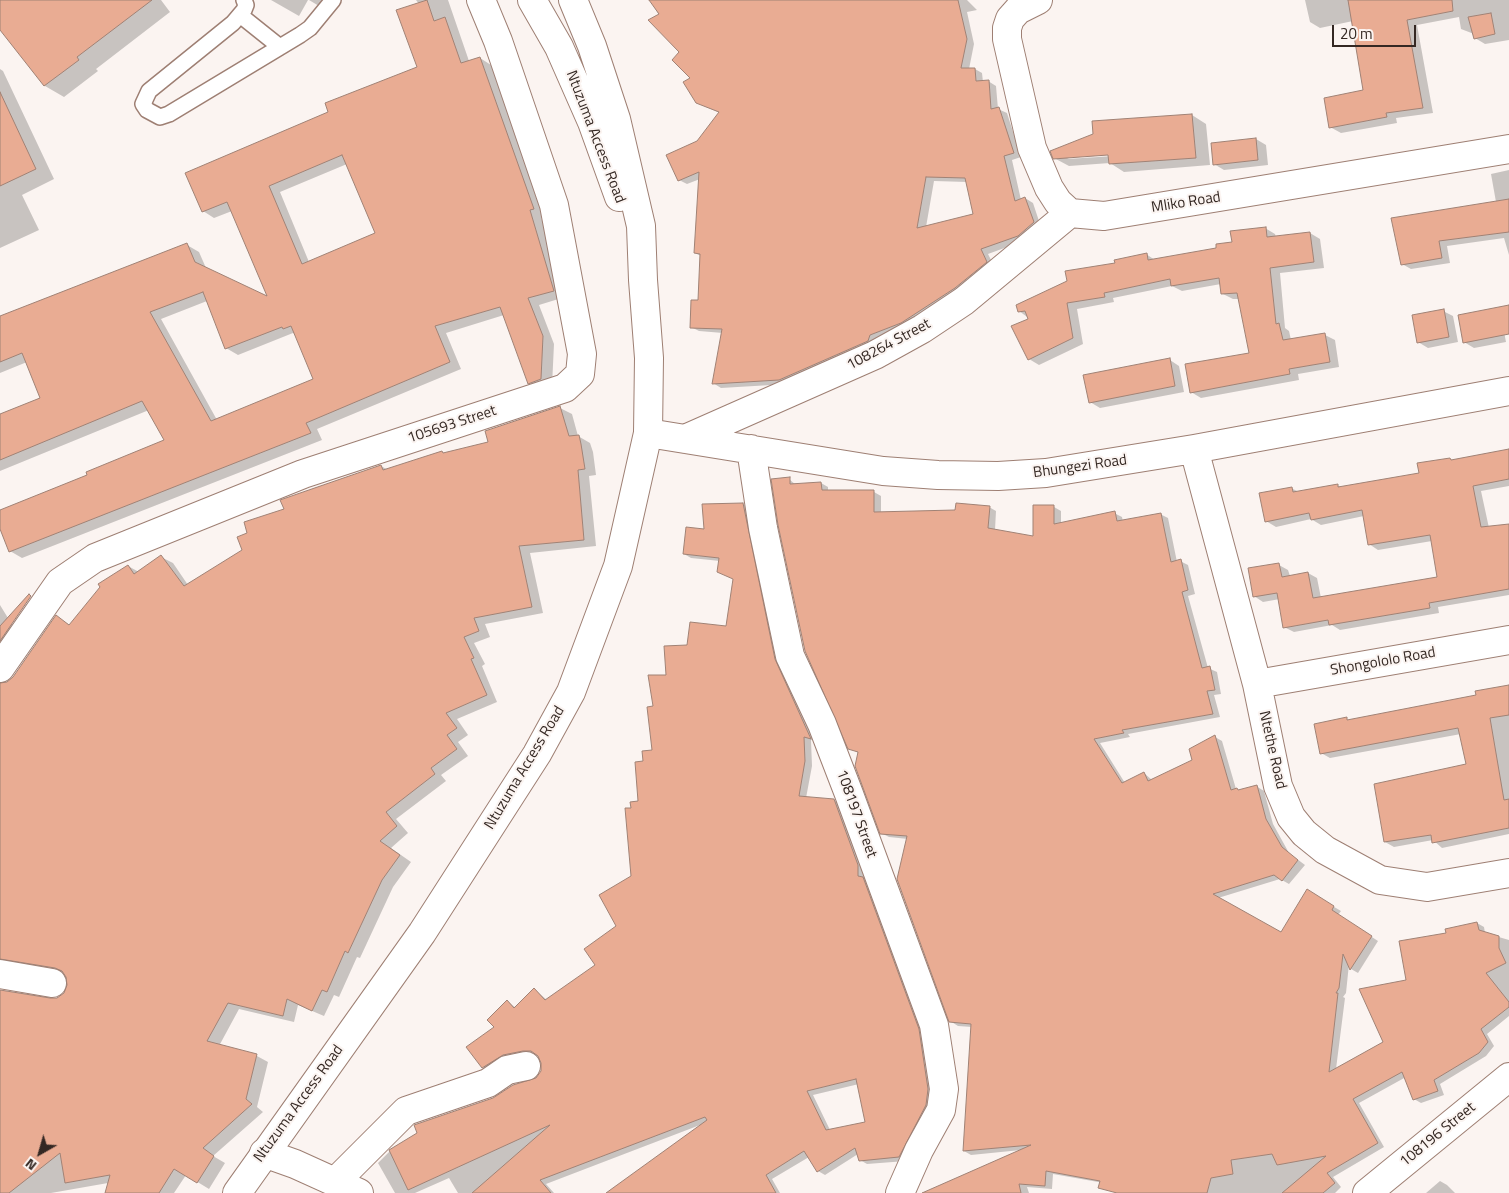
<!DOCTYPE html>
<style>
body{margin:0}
#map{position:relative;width:1509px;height:1193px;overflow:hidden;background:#fbf4f1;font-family:"Titillium Web",sans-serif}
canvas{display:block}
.north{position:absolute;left:15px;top:1128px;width:50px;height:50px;-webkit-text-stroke:4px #fbf4f1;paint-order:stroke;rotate:218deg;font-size:14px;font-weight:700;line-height:20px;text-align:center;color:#342823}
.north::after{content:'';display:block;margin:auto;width:18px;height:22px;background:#342823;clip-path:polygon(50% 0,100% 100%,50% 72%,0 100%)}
.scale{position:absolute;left:1332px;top:25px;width:84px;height:22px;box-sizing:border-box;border:2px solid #342823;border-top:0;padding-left:6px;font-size:15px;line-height:18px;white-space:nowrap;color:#342823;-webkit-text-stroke:4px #fbf4f1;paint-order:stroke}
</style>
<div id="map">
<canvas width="1509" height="1193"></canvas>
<div class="north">N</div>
<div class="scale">20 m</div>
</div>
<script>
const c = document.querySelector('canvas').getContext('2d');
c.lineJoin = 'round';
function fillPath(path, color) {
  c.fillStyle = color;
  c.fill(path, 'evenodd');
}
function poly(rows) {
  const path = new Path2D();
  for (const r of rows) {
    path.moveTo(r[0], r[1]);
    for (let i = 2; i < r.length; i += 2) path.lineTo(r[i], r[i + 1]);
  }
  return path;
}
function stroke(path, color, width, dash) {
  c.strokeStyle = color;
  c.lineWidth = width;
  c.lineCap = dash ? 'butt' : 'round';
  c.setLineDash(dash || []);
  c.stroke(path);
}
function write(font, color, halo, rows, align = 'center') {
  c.font = font + ' "Titillium Web",sans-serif';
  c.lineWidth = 4;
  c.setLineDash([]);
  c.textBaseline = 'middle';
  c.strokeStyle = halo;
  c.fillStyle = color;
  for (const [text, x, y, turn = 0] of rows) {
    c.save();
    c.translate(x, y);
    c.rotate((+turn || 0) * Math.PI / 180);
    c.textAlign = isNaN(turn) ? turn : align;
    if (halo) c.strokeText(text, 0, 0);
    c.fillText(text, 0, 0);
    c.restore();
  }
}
fillPath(poly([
 [0,0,161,0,170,12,96,69,98,71,64,97,45,86,0,27],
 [271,0,308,0,299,16],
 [309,0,323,0,319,6],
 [416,0,448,0,469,61,480,58,491,65,545,215,541,217,565,297,539,305,554,344,552,386,541,389,529,383,504,315,446,333,461,369,317,429,322,440,22,558,10,551,0,526,0,512,89,476,166,441,149,410,0,471,0,416,41,398,27,362,0,373,0,318,187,245,199,252,206,268,269,299,232,211,214,218,203,211,330,113,418,68,419,4],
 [347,164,377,234,309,262,280,192],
 [207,301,226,348,238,355,293,333,296,335,315,380,217,420,161,319],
 [650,0,967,0,977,10,967,12,974,44,969,69,975,69,982,73,983,82,988,81,996,86,998,109,1007,113,1021,157,1012,160,1021,200,1025,198,1033,203,1041,227,1026,240,988,254,994,266,909,327,788,384,721,388,713,383,723,333,699,331,691,327,699,301,701,256,695,253,700,179,687,184,679,180,698,142,720,113,697,103,692,78,681,52],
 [934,181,967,182,974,215,926,227],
 [1305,0,1509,0,1509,40,1485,44,1475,38,1474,34,1461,29,1459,17,1417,25,1433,113,1396,118,1397,123,1341,133,1330,127,1364,91,1353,21,1320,28,1310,22],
 [0,69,3,71,54,179,22,195,39,230,0,248],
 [1192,115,1206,124,1210,165,1124,172,1110,163,1069,166,1054,158],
 [1114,153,1114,156,1067,159,1073,156],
 [1256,139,1266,145,1268,165,1224,170,1214,164],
 [1509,170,1509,255,1504,238,1447,246,1450,263,1411,269,1402,264,1496,202,1491,174],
 [1265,228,1275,234,1276,237,1310,233,1320,239,1324,268,1280,273,1285,328,1289,331,1291,340,1325,335,1335,340,1339,367,1298,374,1299,380,1201,398,1191,392,1250,354,1239,299,1233,299,1223,294,1221,284,1182,291,1172,286,1113,298,1114,302,1077,309,1083,344,1039,365,1029,359,1030,319,1019,311,1117,264,1146,254,1155,260,1217,249],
 [1443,311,1453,316,1458,342,1428,348,1418,342],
 [1501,316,1506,342,1474,348,1464,342],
 [1170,360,1179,366,1184,392,1100,408,1090,402],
 [560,408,572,414,578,436,590,443,593,452,596,475,589,476,596,546,530,553,543,613,485,624,490,637,474,643,485,664,482,666,497,702,457,719,468,735,458,742,468,756,441,775,446,781,396,819,408,833,391,848,411,862,393,887,360,958,357,957,339,997,334,995,324,1016,298,1005,294,1022,239,1009,219,1046,257,1056,268,1062,257,1107,263,1112,213,1156,225,1163,209,1189,186,1175,174,1193,124,1193,108,1183,51,1193,0,1193,0,991,50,1000,58,999,65,994,69,986,65,973,7,965,0,970,0,684,7,683,14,678,56,617,70,625,128,566,139,572,161,557,173,563,188,585,244,551,249,534,286,510,381,466,388,470,442,452,445,454,489,443],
 [1509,450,1509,486,1481,491,1489,528,1509,525,1509,595,1438,607,1439,613,1340,630,1332,625,1294,632,1284,627,1280,599,1263,602,1254,596,1279,565,1288,570,1290,576,1308,573,1317,578,1321,598,1439,578,1432,541,1378,550,1369,544,1364,516,1321,525,1311,519,1276,527,1266,521,1291,488,1299,492,1337,485,1342,488,1420,474,1450,459,1454,461],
 [789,479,796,485,821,483,828,487,828,491,874,492,881,496,881,513,957,511,989,507,996,511,995,530,1034,537,1034,507,1054,507,1061,511,1061,524,1114,513,1122,517,1123,522,1160,514,1168,518,1177,562,1180,561,1188,565,1195,594,1188,596,1208,668,1217,672,1221,694,1214,695,1220,717,1128,734,1130,737,1100,743,1125,783,1144,773,1152,780,1194,761,1215,737,1222,741,1236,789,1240,791,1256,786,1264,791,1273,824,1289,853,1305,865,1289,884,1280,879,1218,898,1281,934,1307,891,1341,911,1338,915,1378,941,1358,973,1351,969,1349,964,1346,993,1343,997,1345,998,1336,1069,1385,1043,1407,981,1447,934,1477,923,1484,927,1485,933,1509,940,1509,1016,1487,1034,1494,1046,1486,1056,1440,1084,1444,1095,1421,1103,1414,1099,1406,1077,1359,1103,1384,1147,1333,1177,1341,1187,1335,1193,1160,1193,1053,1174,1052,1189,1027,1187,1029,1193,962,1193,1021,1150,971,1155,964,1151,972,1027,958,1026,950,1021,908,839,889,837,881,833,859,753,849,748,806,651],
 [743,504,750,509,817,741,811,740,812,766,806,798,834,800,841,804,865,870,865,879,870,882,926,1034,935,1094,906,1161,867,1164,860,1160,858,1154,825,1175,818,1171,809,1157,772,1179,780,1193,653,1193,700,1125,546,1184,554,1193,458,1193,449,1178,415,1193,395,1193,378,1163,392,1149,537,1079,542,1072,543,1063,538,1055,511,1058,490,1071,483,1067,496,1027,507,1001,516,1008,535,990,547,1000,597,965,618,927,632,877,632,809,640,802,644,762,654,751,654,707,667,676,688,646,727,628,734,579,720,561,691,558,684,554,705,530],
 [859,1084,867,1123,830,1130,813,1095],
 [0,605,19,636,0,664],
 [1509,687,1509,834,1442,848,1433,840,1394,847,1385,842,1467,765,1461,734,1330,758,1321,753,1346,719,1350,721,1477,696],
 [1440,1181,1447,1185,1455,1193,1426,1193]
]), '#0003');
const building = poly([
 [0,0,152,0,77,57,79,60,44,86,0,30,0,0],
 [427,0,434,21,445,17,461,63,480,57,534,209,530,210,554,291,528,298,543,336,541,379,528,384,500,307,435,326,450,362,306,423,311,433,9,552,0,529,0,510,87,475,86,472,164,440,142,401,0,460,0,414,40,398,22,353,0,362,0,316,187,243,195,262,267,296,227,202,202,212,185,173,328,112,325,103,417,67,396,10,427,0],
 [342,155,375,233,302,264,269,186,342,155],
 [203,292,225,349,282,327,283,329,291,326,313,379,211,421,150,312,203,292],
 [649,0,958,0,967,39,961,68,975,68,976,81,989,80,991,109,999,107,1014,153,1004,156,1015,201,1025,197,1034,222,1018,236,981,249,987,262,955,288,901,323,870,335,868,341,779,380,712,384,722,329,690,328,691,300,698,300,700,254,694,253,699,172,678,181,666,155,697,141,719,112,696,103,683,82,690,78,672,60,679,52,648,20,659,14,649,0],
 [926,177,965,178,973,214,917,228,926,177],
 [1348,0,1452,0,1453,11,1407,20,1423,108,1386,113,1387,117,1329,128,1324,98,1363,90,1348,0],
 [1491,13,1495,34,1474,39,1468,17,1491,13],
 [0,92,36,169,0,186,0,92],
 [1192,114,1196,158,1109,164,1108,155,1053,159,1050,151,1093,134,1092,121,1192,114],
 [1256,138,1258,160,1213,165,1211,143,1256,138],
 [1509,199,1509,232,1439,241,1442,258,1401,265,1391,218,1509,199],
 [1266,227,1267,237,1310,232,1314,262,1270,268,1276,324,1279,323,1283,340,1325,333,1330,362,1289,369,1290,374,1190,393,1185,364,1249,353,1237,293,1221,294,1219,278,1171,286,1170,279,1104,293,1105,297,1067,303,1073,338,1028,360,1011,326,1028,319,1025,311,1018,312,1016,305,1067,281,1065,271,1115,263,1114,260,1147,253,1148,260,1216,248,1216,244,1232,242,1230,231,1266,227],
 [1509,305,1509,334,1463,343,1458,315,1509,305],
 [1444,309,1449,337,1417,343,1412,315,1444,309],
 [1170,358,1175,386,1089,403,1083,375,1170,358],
 [560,406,569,436,579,435,581,444,585,469,578,470,584,540,519,546,532,607,474,618,479,631,464,637,474,658,471,659,487,695,446,713,457,728,447,735,457,749,431,768,435,774,386,812,397,826,380,841,400,855,382,880,348,953,345,951,327,992,322,990,312,1011,287,999,283,1016,228,1003,207,1041,257,1054,246,1099,252,1104,203,1148,214,1156,197,1183,174,1169,159,1193,105,1193,110,1175,65,1183,60,1153,9,1193,0,1193,0,990,50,998,57,998,64,993,67,985,66,977,62,971,55,968,0,959,0,683,7,682,13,677,56,615,69,625,100,587,98,584,128,565,134,574,161,555,184,586,242,550,237,537,247,533,244,522,284,509,280,500,381,465,383,470,442,451,443,453,488,442,485,431,560,406],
 [1509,449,1509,479,1473,486,1481,527,1509,524,1509,589,1429,603,1430,608,1329,625,1328,620,1283,628,1277,593,1253,597,1248,568,1279,563,1282,577,1308,572,1313,598,1437,577,1430,535,1368,545,1362,510,1311,520,1309,513,1265,522,1259,493,1292,487,1293,492,1338,484,1338,487,1419,473,1417,463,1450,458,1451,460,1509,449],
 [790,477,790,484,821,482,822,490,874,490,874,512,955,510,956,503,990,506,988,528,1033,536,1033,505,1054,505,1054,524,1115,511,1117,521,1161,513,1171,562,1181,559,1188,590,1182,592,1202,668,1210,666,1215,690,1207,691,1213,714,1122,730,1124,733,1094,739,1122,783,1144,772,1148,781,1192,760,1189,749,1215,735,1231,790,1237,788,1238,790,1257,785,1266,819,1282,847,1298,860,1282,881,1274,875,1213,894,1281,932,1307,889,1334,906,1332,910,1372,936,1350,970,1343,954,1339,988,1336,993,1338,993,1329,1072,1383,1042,1359,989,1406,980,1399,941,1446,933,1445,929,1477,922,1479,930,1499,936,1499,948,1506,963,1486,973,1509,1002,1509,1007,1481,1029,1488,1042,1479,1053,1434,1080,1438,1091,1413,1100,1402,1072,1353,1099,1378,1143,1327,1173,1335,1183,1323,1193,1282,1193,1326,1156,1277,1165,1272,1154,1231,1160,1233,1174,1211,1178,1207,1193,1117,1193,1098,1188,1100,1181,1046,1171,1045,1186,1019,1184,1021,1193,922,1193,1031,1145,963,1151,971,1024,949,1022,897,879,907,836,880,834,855,766,858,752,848,749,805,651,778,525,771,479,790,477],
 [743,503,775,659,811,739,804,737,805,761,799,796,834,799,858,865,858,876,863,877,919,1029,928,1089,926,1105,899,1157,859,1161,855,1148,817,1172,804,1151,766,1175,776,1193,606,1193,707,1120,705,1117,540,1180,551,1193,472,1193,550,1125,408,1190,389,1150,417,1133,414,1125,493,1098,513,1085,536,1078,541,1071,541,1063,538,1056,531,1051,523,1051,503,1055,482,1068,466,1047,494,1027,487,1020,507,1000,514,1008,534,988,545,1000,595,965,584,949,616,926,599,895,631,876,625,808,631,808,630,802,638,801,635,762,643,761,642,751,652,750,647,707,653,706,648,675,666,675,664,646,687,645,690,622,726,626,733,579,717,572,719,558,683,554,686,527,704,529,702,504,743,503],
 [856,1079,865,1122,826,1130,807,1091,856,1079],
 [29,594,31,596,0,641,0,626,29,594],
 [1509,685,1509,715,1490,718,1504,800,1509,799,1509,828,1432,843,1431,835,1384,842,1374,784,1466,764,1458,728,1320,754,1314,724,1347,717,1347,720,1476,695,1475,691,1509,685]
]);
fillPath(building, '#e9ac93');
stroke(building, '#a08275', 1);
const service = poly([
 [244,0,246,5,244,10,233,23,149,91,143,104,147,110,160,117,169,114,300,35,310,28,333,0],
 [240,15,280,47]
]);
const minor = poly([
 [1038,0,1018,10,1010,19,1007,28,1007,39,1032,148,1049,188,1058,202,1070,213,1104,216,1509,149],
 [648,433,883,471,938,475,998,476,1046,473,1194,449,1509,391],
 [685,439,875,355,922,329,964,301,1070,213],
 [751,449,763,528,790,656,822,724,849,794,934,1025,944,1089,941,1110,919,1150,900,1193],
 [1194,449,1257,684,1278,786,1291,817,1304,833,1325,850,1380,880,1427,887,1509,873],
 [0,668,60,582,95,558,303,474,565,388,580,374,582,354,554,205,498,41,481,0],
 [1257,684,1509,640],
 [0,974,52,983],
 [264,1153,295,1164,359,1193],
 [335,1182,406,1111,488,1083,507,1070,526,1066],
 [1367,1193,1509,1077]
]);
const tertiary = poly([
 [532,0,559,47,592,122,619,197],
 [237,1193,422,933,537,754,571,692,618,566,648,433,649,358,643,280,641,226,616,119,592,46,573,0]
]);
stroke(service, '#9e7f73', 18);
stroke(minor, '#9e7f73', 30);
stroke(tertiary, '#9e7f73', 30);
stroke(service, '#fff', 15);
stroke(minor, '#fff', 28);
stroke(tertiary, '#fff', 28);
write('15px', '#342823', '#fbf4f1', [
 ["Ntuzuma Access Road",595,137,69],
 ["Mliko Road",1186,203,-9],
 ["108264 Street",889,345,-28],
 ["105693 Street",452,425,-18],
 ["Bhungezi Road",1080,467,-8],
 ["Shongololo Road",1383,662,-10],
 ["Ntethe Road",1272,750,77],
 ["Ntuzuma Access Road",525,768,-59],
 ["108197 Street",856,814,70],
 ["Ntuzuma Access Road",299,1104,-54],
 ["108196 Street",1438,1135,-39]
]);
</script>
